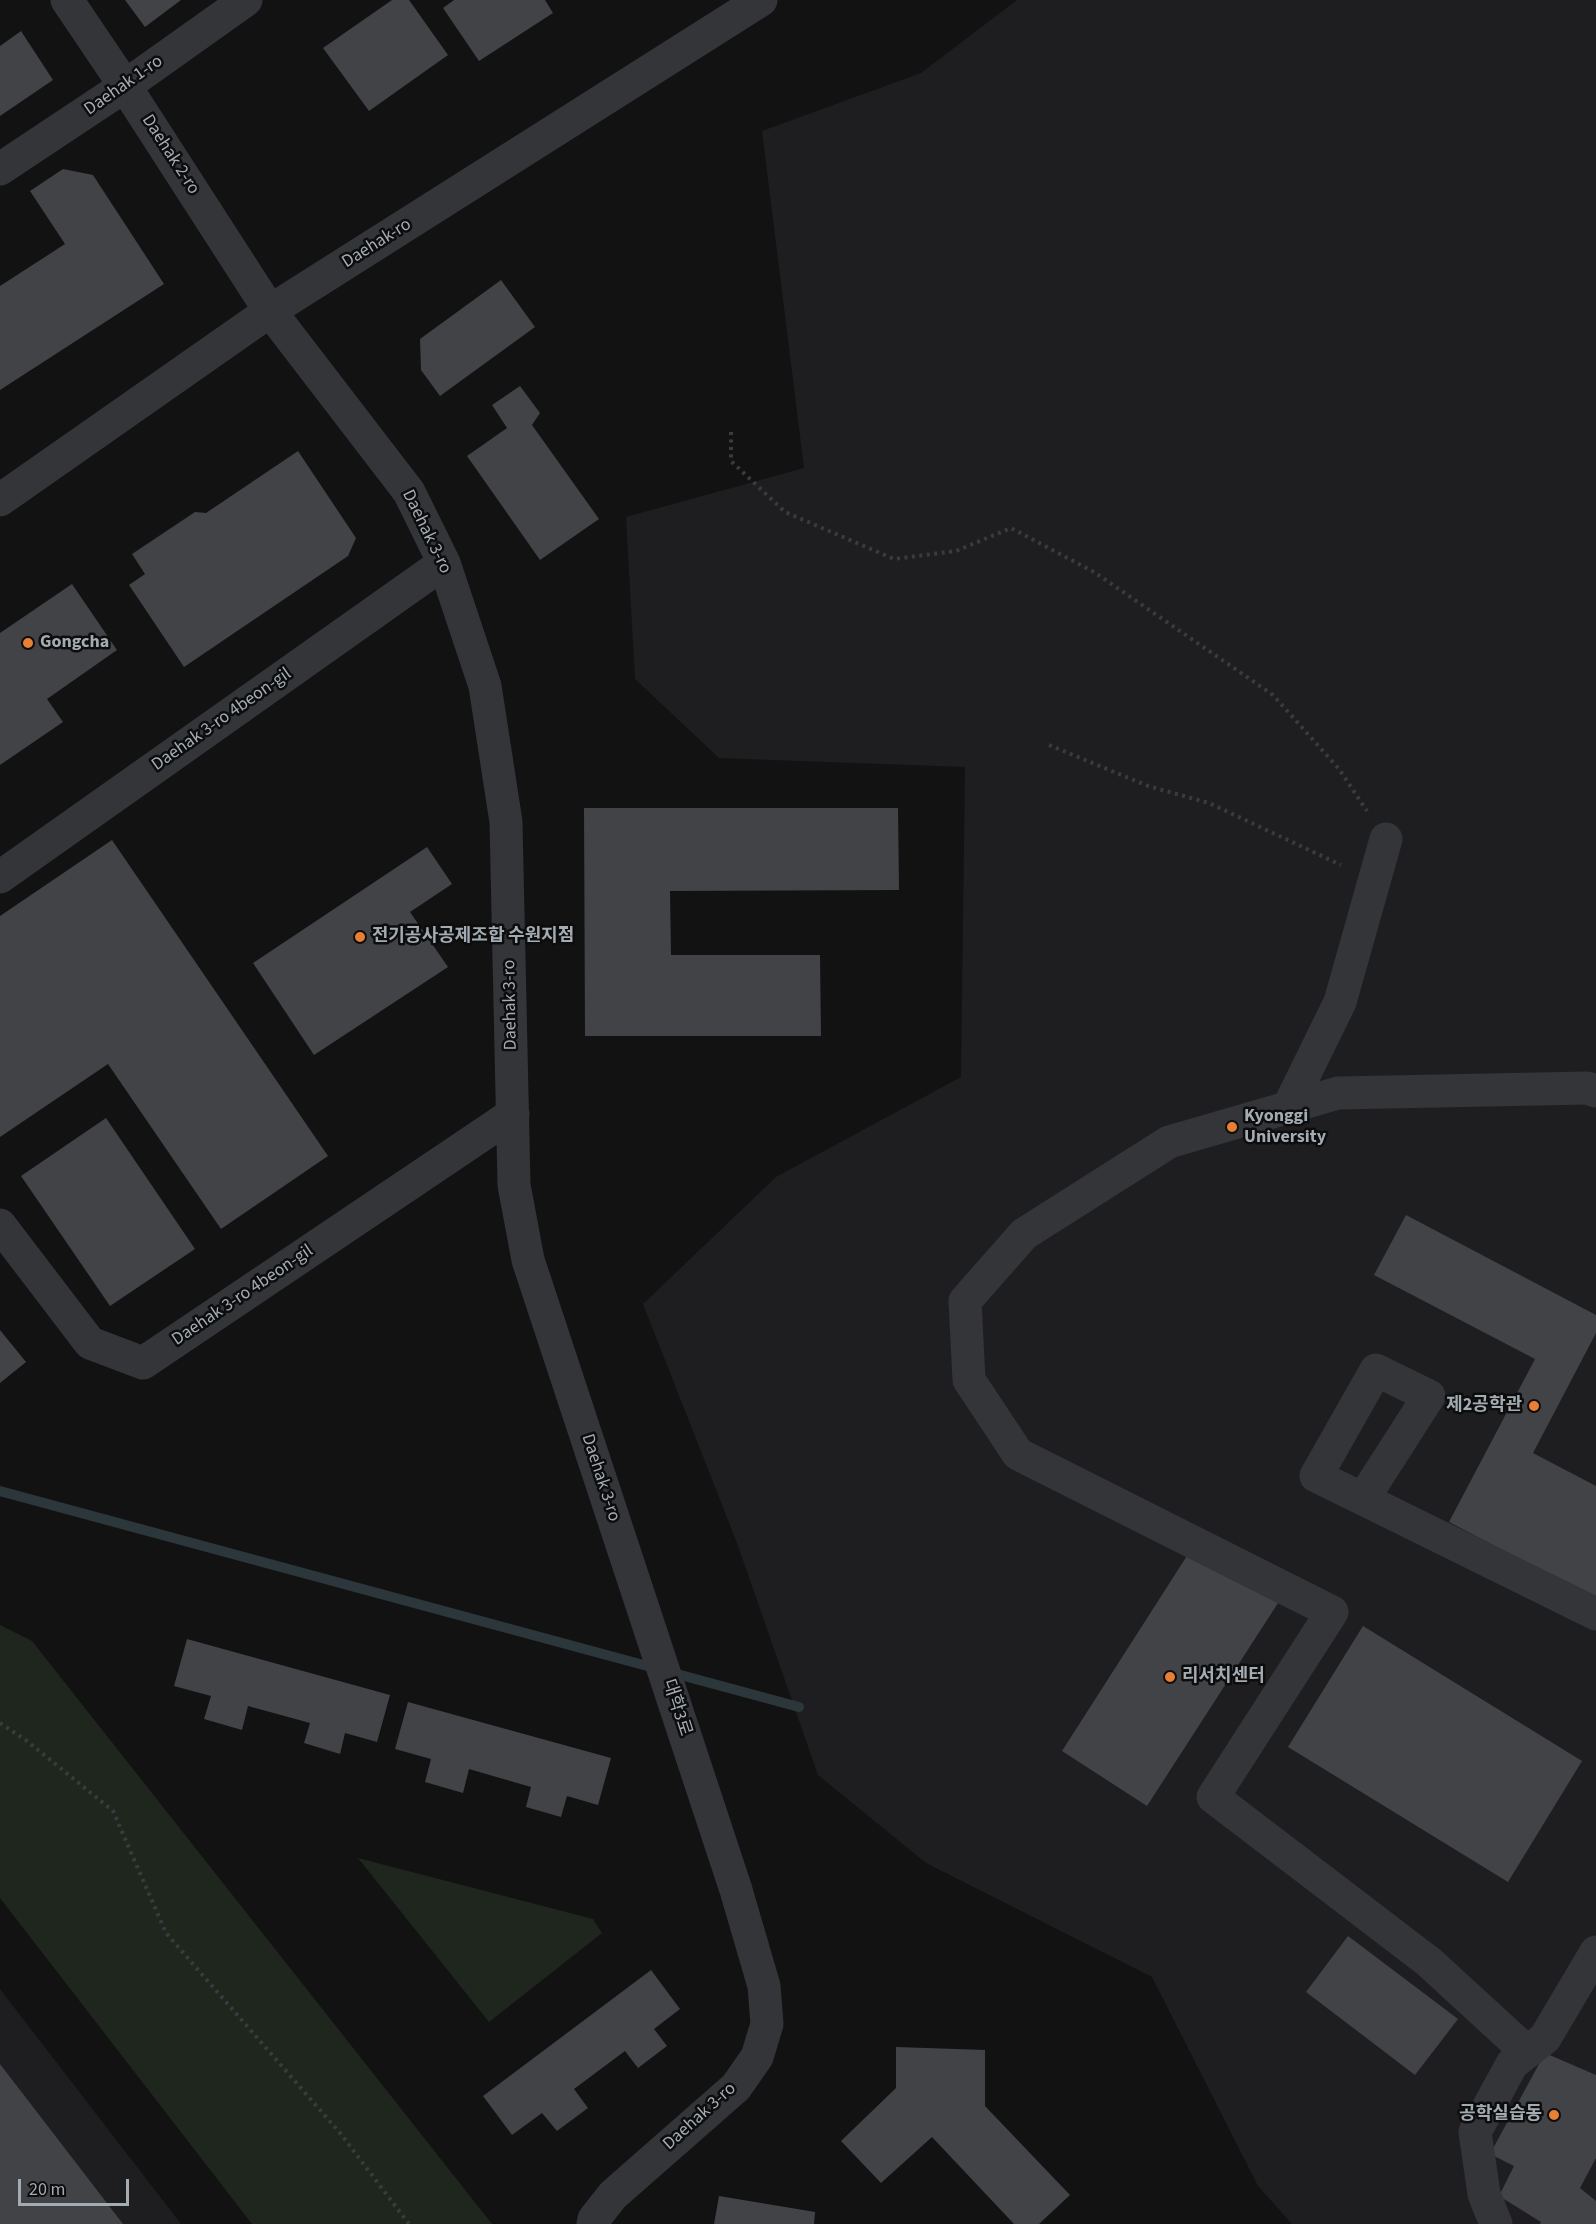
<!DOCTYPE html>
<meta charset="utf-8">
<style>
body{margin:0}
#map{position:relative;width:1596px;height:2224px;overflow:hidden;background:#121213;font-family:"Source Sans 3",sans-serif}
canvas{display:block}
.scale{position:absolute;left:18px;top:2179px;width:111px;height:27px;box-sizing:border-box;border:3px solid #a4acb3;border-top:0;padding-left:8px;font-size:18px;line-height:21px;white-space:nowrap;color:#a4acb3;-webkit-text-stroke:4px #0d0d0e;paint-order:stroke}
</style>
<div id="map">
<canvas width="1596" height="2224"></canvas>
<div class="scale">20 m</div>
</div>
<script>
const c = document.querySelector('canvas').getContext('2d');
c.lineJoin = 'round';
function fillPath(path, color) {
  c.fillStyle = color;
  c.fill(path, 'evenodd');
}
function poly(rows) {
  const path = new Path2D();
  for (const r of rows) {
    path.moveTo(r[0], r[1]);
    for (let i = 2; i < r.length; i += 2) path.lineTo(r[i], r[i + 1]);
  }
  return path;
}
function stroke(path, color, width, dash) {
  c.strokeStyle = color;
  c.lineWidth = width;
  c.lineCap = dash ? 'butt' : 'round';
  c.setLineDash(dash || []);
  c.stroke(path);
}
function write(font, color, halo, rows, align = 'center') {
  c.font = font + ' "Source Sans 3","Noto Sans KR",sans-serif';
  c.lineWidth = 5;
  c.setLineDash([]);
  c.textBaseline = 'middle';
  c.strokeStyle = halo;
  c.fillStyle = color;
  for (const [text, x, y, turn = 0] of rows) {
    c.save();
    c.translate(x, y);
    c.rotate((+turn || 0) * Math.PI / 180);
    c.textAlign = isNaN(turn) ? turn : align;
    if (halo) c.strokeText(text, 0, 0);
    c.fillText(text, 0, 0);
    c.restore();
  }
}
fillPath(poly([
 [1017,0,1596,0,1596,2224,1292,2224,1258,2186,1152,1977,926,1863,818,1775,737,1543,643,1304,776,1177,961,1077,965,767,719,758,635,679,626,517,804,468,762,131,921,73],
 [0,1989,181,2224,0,2224]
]), '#1e1e20');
fillPath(poly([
 [0,1625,32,1641,492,2224,252,2224,0,1898],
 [358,1858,593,1919,602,1933,489,2022]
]), '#1f261e');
stroke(poly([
 [0,1491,799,1707]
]), '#2c373b', 10);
fillPath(poly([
 [125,0,181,0,145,27],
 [392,0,409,0,448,55,369,111,323,48],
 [454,0,545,0,553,13,479,61,443,8],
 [21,31,53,80,0,116,0,46],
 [63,169,93,175,164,284,0,390,0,286,65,244,30,191],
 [501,280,535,327,440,396,421,370,420,339],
 [520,386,540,413,532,425,599,519,540,560,467,456,507,428,492,405],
 [298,451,356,538,348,556,184,667,129,585,145,574,132,554,195,512,206,513],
 [72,584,117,650,47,699,63,722,0,765,0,633],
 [584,808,898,808,899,890,670,891,671,955,820,955,821,1036,585,1036],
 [112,840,328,1156,221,1229,108,1064,0,1137,0,916],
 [427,847,452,884,410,912,448,967,314,1055,253,963],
 [106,1118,195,1249,110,1306,21,1176],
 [1406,1215,1596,1315,1596,1333,1533,1453,1596,1486,1596,1599,1449,1522,1535,1359,1374,1275],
 [0,1330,26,1362,0,1383],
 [1192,1548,1278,1603,1147,1806,1062,1751],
 [1363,1626,1582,1761,1508,1882,1288,1747],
 [187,1639,390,1695,377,1742,345,1733,340,1754,304,1743,310,1723,248,1706,242,1730,204,1719,211,1696,174,1686],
 [408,1702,611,1758,598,1805,567,1796,561,1817,526,1807,531,1787,469,1769,463,1793,425,1782,431,1759,395,1749],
 [1348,1936,1458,2019,1415,2075,1306,1992],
 [651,1970,680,2009,654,2029,667,2046,638,2068,625,2051,574,2089,588,2108,557,2131,542,2113,512,2135,483,2096],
 [896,2047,985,2050,985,2106,1070,2195,1039,2224,1014,2224,932,2137,881,2183,841,2141,896,2088],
 [1545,2053,1596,2075,1596,2158,1580,2188,1596,2201,1596,2224,1540,2224,1541,2222,1499,2196,1514,2166,1490,2154],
 [0,2064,123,2224,0,2224],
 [719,2196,815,2212,814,2224,714,2224]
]), '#414346');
stroke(poly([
 [731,432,731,461,785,512,894,559,956,551,1011,528,1094,572,1273,695,1339,769,1367,811],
 [1049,745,1148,786,1209,803,1341,865],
 [0,1723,27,1741,113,1811,166,1933,340,2133,409,2224]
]), '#393c3f', 4, [3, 4.5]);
stroke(poly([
 [67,0,125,86,270,311,409,492,444,563,485,686,506,822,514,1185,528,1260,736,1890,764,1986,767,2024,757,2057,736,2087,613,2195,594,2219,593,2224],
 [0,169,125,86,246,0],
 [0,500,270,311,761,0],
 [0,877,444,563],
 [1288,1108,1340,1002,1386,839],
 [0,1225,90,1343,143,1363,513,1114],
 [1363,1499,1429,1396,1376,1370,1316,1476,1363,1499,1596,1614],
 [1527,2052,1429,1962,1213,1797,1332,1612,1018,1454,969,1380,965,1301,1024,1234,1169,1142,1338,1093,1587,1088,1596,1091],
 [1496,2224,1484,2194,1475,2132,1512,2064,1545,2038,1596,1952]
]), '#333538', 33);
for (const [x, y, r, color] of [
 [28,643,6,"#e97f34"],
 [360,937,6,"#e97f34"],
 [1232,1127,6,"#e97f34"],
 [1534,1406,6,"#e97f34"],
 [1170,1677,6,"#e97f34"],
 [1554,2115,6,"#e97f34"]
]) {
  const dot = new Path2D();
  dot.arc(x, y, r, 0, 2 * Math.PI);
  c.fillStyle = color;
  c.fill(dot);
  stroke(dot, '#0d0d0e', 2);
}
write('18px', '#a4acb3', '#0d0d0e', [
 ["Daehak 1-ro",124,86,-35],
 ["Daehak 2-ro",170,155,57],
 ["Daehak-ro",377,244,-32],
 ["Daehak 3-ro",426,532,64],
 ["Daehak 3-ro 4beon-gil",222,720,-35],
 ["Daehak 3-ro",511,1005,-91],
 ["Daehak 3-ro 4beon-gil",243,1296,-34],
 ["Daehak 3-ro",600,1478,72],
 ["대학3로",676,1708,72],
 ["Daehak 3-ro",700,2117,-42]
]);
write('bold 18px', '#a4acb3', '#0d0d0e', [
 ["Gongcha",40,643],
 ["전기공사공제조합 수원지점",372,937],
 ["Kyonggi",1244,1117],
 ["University",1244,1138],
 ["제2공학관",1522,1406,"right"],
 ["리서치센터",1182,1677],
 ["공학실습동",1542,2115,"right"]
], 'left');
</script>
